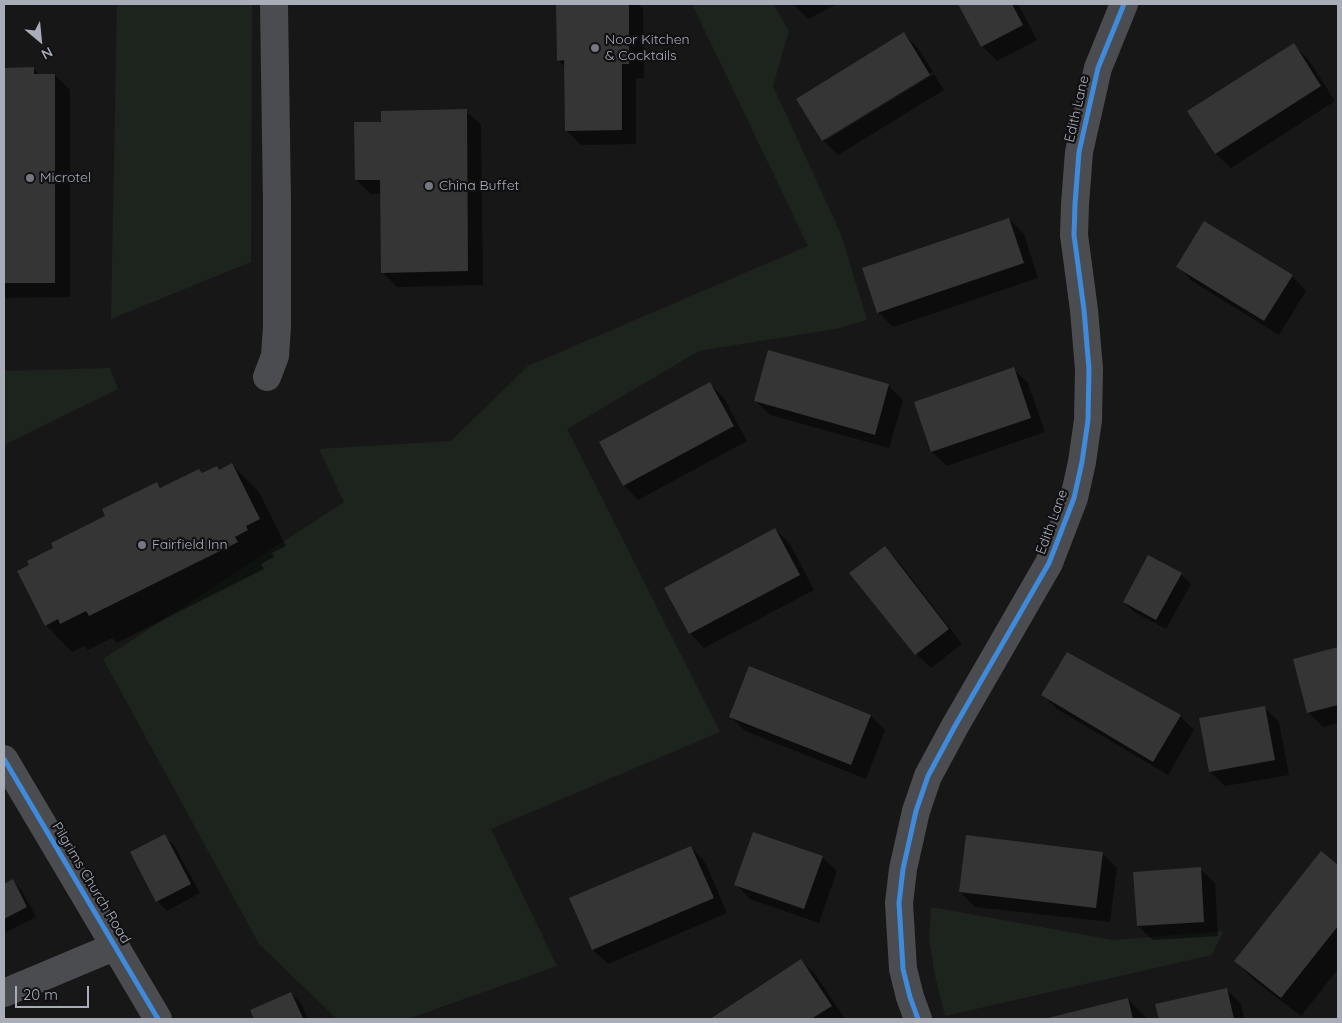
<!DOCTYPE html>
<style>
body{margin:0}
#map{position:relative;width:1342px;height:1023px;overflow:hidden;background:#171717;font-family:Quicksand,sans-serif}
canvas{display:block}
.frame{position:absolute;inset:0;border:5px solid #a8adb8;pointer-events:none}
.north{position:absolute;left:15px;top:15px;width:50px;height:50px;-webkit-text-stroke:4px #111113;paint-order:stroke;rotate:152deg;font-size:14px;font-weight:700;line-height:20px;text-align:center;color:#a8adb8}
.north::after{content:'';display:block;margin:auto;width:18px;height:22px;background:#a8adb8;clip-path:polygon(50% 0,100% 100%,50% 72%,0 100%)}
.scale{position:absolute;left:15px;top:986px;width:74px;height:22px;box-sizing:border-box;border:2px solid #a8adb8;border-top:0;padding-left:6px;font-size:15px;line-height:18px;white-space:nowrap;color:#a8adb8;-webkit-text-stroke:4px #111113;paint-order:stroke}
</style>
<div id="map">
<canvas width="1342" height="1023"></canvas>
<div class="frame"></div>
<div class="north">N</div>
<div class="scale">20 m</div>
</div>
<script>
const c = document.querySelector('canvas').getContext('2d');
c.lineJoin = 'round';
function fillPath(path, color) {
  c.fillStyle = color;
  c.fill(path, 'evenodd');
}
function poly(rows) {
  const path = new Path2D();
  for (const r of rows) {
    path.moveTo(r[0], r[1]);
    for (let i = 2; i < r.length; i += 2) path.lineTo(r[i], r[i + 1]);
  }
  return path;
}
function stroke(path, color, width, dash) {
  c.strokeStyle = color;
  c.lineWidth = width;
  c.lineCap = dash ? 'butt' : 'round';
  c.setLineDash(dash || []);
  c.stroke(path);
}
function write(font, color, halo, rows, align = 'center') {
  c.font = font + ' Quicksand,sans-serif';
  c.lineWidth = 4.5;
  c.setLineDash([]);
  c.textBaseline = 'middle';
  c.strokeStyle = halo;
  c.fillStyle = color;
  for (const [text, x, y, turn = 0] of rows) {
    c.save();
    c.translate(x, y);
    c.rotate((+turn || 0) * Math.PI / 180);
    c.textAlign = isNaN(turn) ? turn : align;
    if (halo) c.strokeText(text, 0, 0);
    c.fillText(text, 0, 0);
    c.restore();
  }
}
fillPath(poly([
 [117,4,252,4,251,262,111,319],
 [692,4,773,4,789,31,773,86,841,234,867,320,840,328,699,351,567,429,720,732,491,829,557,966,408,1019,337,1019,259,944,103,659,344,502,319,449,451,441,528,366,808,246],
 [110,368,118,389,4,445,4,371],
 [931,907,1113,940,1223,931,1212,955,945,1016,935,976,929,939]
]), '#1d241e');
fillPath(poly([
 [558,4,638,4,643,9,644,78,636,78,636,144,581,145,566,130,566,68,558,60],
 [793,4,837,4,808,19],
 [960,4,1018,4,1037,40,997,61,982,46],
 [904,34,918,48,933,72,825,138,825,141,934,74,944,90,838,155,823,140,797,99],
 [1293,45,1308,59,1335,101,1231,168,1216,154,1189,112],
 [4,69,34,69,40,75,55,75,70,90,70,297,4,298],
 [466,111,481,125,483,285,397,287,382,272,381,194,371,194,356,180],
 [1009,219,1024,234,1038,278,893,327,878,312],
 [1178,266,1292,276,1306,291,1279,335,1192,281],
 [1013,369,1028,383,1045,432,947,466,932,452,916,402],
 [709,383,724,398,747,441,638,500,624,485],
 [888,385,903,400,889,448,770,415,755,401],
 [232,465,259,492,286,546,272,553,274,557,261,564,264,569,117,643,112,638,88,650,84,646,72,652,46,625,55,548,156,483,162,489,203,474,220,471],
 [775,529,790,544,814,590,704,648,690,633],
 [885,547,899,562,962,644,931,668,916,654],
 [1181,574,1191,584,1166,629,1134,612,1124,602],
 [1338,648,1338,723,1323,727,1308,712,1294,660],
 [1043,695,1180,716,1194,730,1168,775,1057,709],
 [1265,708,1279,722,1289,775,1225,786,1210,772],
 [730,716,871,716,885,730,866,779,745,731],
 [164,836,174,845,200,893,167,911,157,901],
 [691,847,705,862,727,913,608,964,593,950,571,899],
 [1102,853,1117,868,1110,922,975,907,960,892],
 [1321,853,1338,867,1338,969,1301,1016,1254,980,1235,961],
 [822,857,837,871,819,923,750,899,736,884],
 [1200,869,1215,883,1218,936,1153,940,1138,926],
 [13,881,22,891,36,917,6,932,4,929,4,885],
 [801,961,816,975,845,1019,712,1019],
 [1226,989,1241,1004,1244,1019,1160,1019,1157,1005],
 [291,993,301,1003,308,1019,255,1019,251,1011],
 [1128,999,1147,1019,1046,1019]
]), '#0007');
fillPath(poly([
 [556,4,629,4,629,64,622,64,622,130,565,131,564,60,557,61],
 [958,4,1012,4,1023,25,981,47],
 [904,32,930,75,822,141,796,99],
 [1294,43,1321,86,1215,154,1187,111],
 [34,67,34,74,55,74,55,283,4,283,4,68],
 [467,109,468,271,381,273,380,180,355,180,354,122,381,122,381,111],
 [1009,218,1024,263,877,313,862,268],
 [1204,221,1293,275,1264,321,1176,267],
 [768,350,889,384,875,435,754,401],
 [1014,367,1031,418,931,452,914,402],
 [710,382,734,426,623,486,599,442],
 [232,463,260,519,246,526,248,530,235,537,238,542,89,616,86,611,60,624,58,619,45,626,17,571,29,565,27,561,53,548,51,543,105,516,102,509,157,482,160,488,199,469,202,473,217,466,219,470],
 [775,528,800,575,689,634,664,588],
 [885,546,949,629,915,655,849,573],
 [1148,555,1182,573,1156,620,1123,602],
 [1338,647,1338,705,1307,713,1293,659],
 [1067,652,1181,715,1153,762,1041,695],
 [749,666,871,715,851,765,729,717],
 [1265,706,1275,760,1209,772,1199,718],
 [753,832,823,856,804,909,734,885],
 [165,834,191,884,156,902,130,852],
 [966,835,1103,852,1096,908,959,892],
 [691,846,714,898,592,950,569,898],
 [1321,851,1338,865,1338,926,1281,998,1234,961],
 [1201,867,1204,922,1137,926,1133,872],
 [13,879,27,907,4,919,4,884],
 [801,959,832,1006,811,1019,710,1019],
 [1227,988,1234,1019,1159,1019,1155,1004],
 [291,992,303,1018,254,1019,250,1010],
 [1128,998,1133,1019,1044,1019]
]), '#353536');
stroke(poly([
 [267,377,275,356,277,327,277,204,274,4],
 [4,759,158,1019],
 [4,993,116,946],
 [918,1019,910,997,903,969,899,903,903,869,916,811,928,776,955,726,1049,563,1074,498,1082,462,1088,420,1089,369,1084,310,1074,235,1075,204,1079,152,1098,68,1124,4]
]), '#4b4c50', 28);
stroke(poly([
 [4,759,158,1019],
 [918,1019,910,997,903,969,899,903,903,869,916,811,928,776,955,726,1049,563,1074,498,1082,462,1088,420,1089,369,1084,310,1074,235,1075,204,1079,152,1098,68,1124,4]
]), '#408adc', 5);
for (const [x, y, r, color] of [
 [595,48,5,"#757880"],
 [30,178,5,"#757880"],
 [429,186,5,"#757880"],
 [142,545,5,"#757880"]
]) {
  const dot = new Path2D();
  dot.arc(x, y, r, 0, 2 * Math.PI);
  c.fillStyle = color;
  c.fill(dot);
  stroke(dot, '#111113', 2);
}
write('14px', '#a8adb8', '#111113', [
 ["Noor Kitchen",605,40],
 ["& Cocktails",605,56],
 ["Microtel",40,178],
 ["China Buffet",439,186],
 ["Fairfield Inn",152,545]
], 'left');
write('14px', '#a8adb8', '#111113', [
 ["Edith Lane",1077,109,-77],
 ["Edith Lane",1052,522,-70],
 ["Pilgrims Church Road",91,883,59]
]);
</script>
